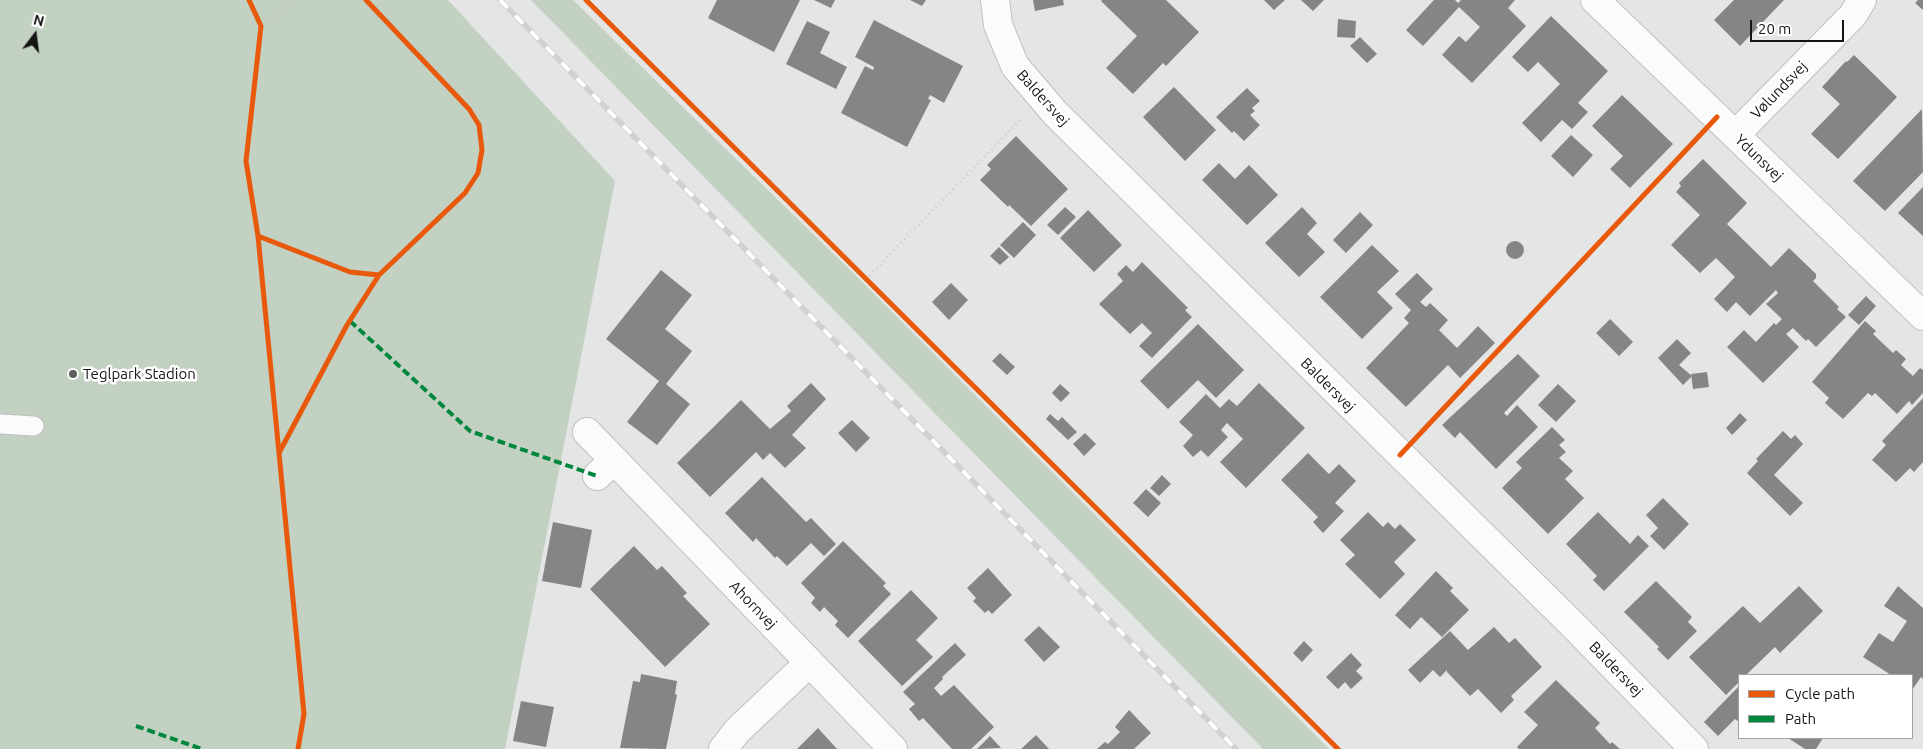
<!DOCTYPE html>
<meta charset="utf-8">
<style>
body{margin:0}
#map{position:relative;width:1923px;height:749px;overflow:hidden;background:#e4e5e5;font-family:Ubuntu,sans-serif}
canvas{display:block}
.legend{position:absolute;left:1738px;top:674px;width:175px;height:65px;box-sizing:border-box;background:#fff;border:1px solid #a1a1a2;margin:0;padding:6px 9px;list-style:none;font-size:15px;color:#151516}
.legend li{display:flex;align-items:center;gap:10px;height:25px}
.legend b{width:25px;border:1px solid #a1a1a2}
.north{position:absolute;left:10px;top:10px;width:50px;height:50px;-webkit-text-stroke:4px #fff;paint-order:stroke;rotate:15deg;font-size:14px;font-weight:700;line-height:20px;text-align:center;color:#151516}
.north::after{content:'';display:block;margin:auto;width:18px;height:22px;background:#151516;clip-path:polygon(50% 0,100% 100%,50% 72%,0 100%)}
.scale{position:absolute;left:1750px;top:20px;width:94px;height:22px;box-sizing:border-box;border:2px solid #151516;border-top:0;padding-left:6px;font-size:15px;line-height:18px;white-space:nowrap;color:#151516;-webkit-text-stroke:4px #fff;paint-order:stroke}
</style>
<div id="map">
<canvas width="1923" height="749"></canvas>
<ul class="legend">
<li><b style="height:6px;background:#e8590c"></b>Cycle path</li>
<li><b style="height:6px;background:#00873e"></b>Path</li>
</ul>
<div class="north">N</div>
<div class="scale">20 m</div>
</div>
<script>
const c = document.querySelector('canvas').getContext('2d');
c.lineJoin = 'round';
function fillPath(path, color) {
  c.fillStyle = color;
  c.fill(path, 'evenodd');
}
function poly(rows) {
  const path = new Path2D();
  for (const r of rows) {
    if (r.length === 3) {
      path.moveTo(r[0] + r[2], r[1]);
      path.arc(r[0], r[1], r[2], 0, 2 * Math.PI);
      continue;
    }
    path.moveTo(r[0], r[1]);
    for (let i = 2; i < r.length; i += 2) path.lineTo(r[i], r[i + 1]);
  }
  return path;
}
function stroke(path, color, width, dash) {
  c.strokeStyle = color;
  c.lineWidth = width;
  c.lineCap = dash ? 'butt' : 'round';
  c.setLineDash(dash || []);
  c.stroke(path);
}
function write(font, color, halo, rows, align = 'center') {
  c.font = font + ' Ubuntu,sans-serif';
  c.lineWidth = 5;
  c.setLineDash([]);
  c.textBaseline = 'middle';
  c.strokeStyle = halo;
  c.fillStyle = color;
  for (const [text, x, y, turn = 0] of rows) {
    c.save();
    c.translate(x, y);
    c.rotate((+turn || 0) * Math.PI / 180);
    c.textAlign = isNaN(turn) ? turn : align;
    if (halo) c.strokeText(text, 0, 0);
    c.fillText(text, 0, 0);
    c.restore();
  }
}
fillPath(poly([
 [0,0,448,0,615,181,505,749,0,749],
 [531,0,573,0,851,271,1329,749,1263,749]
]), '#c2d1c2');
fillPath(poly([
 [717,0,800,0,774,52,708,18],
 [814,0,835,0,831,8],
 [910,0,926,0,922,6],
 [1033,0,1063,0,1064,5,1035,11],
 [1102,0,1166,0,1199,32,1166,66,1163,63,1133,94,1106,68,1137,36,1101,1],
 [1264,0,1285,0,1274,10],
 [1301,0,1324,0,1313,11],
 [1434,0,1455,0,1458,3,1461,0,1515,0,1508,8,1526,26,1472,83,1442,55,1459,36,1466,42,1480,27,1459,7,1423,46,1406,30],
 [1734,0,1784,0,1740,46,1714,20],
 [1918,0,1923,0,1923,10,1915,3],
 [1551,16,1608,71,1578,103,1588,112,1572,129,1562,120,1541,142,1522,123,1560,84,1538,62,1528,72,1512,57],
 [1338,19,1356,21,1355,38,1337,37],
 [874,20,963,66,944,103,930,95,928,99,931,100,907,147,841,113,865,66,873,70,874,67,855,57],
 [807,21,830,32,820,53,847,67,836,89,786,64],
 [1360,37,1377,54,1367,63,1350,46],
 [1854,55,1897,97,1838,159,1811,134,1840,104,1822,87,1846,61,1847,62],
 [1174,87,1216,130,1185,161,1143,117],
 [1247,88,1260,101,1252,108,1255,111,1250,115,1260,125,1244,141,1234,131,1232,133,1216,117],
 [1622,95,1673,144,1630,188,1610,169,1623,156,1592,126],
 [1922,109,1923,172,1885,211,1853,181],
 [1571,135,1593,155,1573,177,1551,156],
 [1016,136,1068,189,1031,226,1009,205,1008,207,980,180,991,169,987,165],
 [1703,159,1747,203,1727,224,1771,267,1789,248,1816,274,1816,278,1813,281,1839,307,1837,309,1846,317,1816,347,1808,339,1806,341,1793,328,1786,334,1799,347,1763,383,1727,347,1744,330,1756,342,1774,323,1776,325,1782,319,1766,304,1778,293,1776,290,1750,316,1736,302,1727,312,1714,299,1735,277,1716,258,1700,273,1671,245,1700,215,1676,192,1681,186,1679,183],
 [1219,163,1235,179,1249,165,1278,195,1247,225,1202,180],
 [1923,187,1923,236,1898,213],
 [1065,207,1076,217,1058,235,1047,225],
 [1302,207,1317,223,1307,234,1325,252,1299,277,1265,243],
 [1088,210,1122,245,1094,272,1060,238],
 [1360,212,1373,225,1346,253,1333,240],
 [1023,222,1036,235,1014,258,1000,245],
 [1515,250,9],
 [1372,245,1399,271,1377,292,1393,308,1362,339,1320,297],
 [999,247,1009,257,1000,265,990,256],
 [1142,262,1188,308,1185,310,1192,317,1152,358,1139,346,1152,333,1142,323,1130,334,1099,304,1123,281,1117,274,1126,265,1133,272],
 [661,270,692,295,665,329,692,351,666,384,690,404,657,445,627,422,659,381,606,339],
 [1417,273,1433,289,1420,302,1426,307,1430,303,1448,320,1439,330,1457,348,1478,326,1495,343,1460,378,1448,365,1406,407,1366,368,1409,323,1404,318,1411,310,1395,294],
 [951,283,968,300,949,320,932,302],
 [1866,296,1876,306,1859,325,1848,315],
 [1610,319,1633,342,1619,356,1596,333],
 [1865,321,1876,331,1873,334,1893,353,1896,350,1906,359,1901,365,1913,376,1920,368,1923,370,1923,393,1912,405,1909,401,1897,414,1875,393,1872,396,1868,393,1843,419,1825,403,1829,398,1812,382],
 [1198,324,1244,370,1216,398,1198,380,1168,409,1140,381],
 [1677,339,1691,353,1679,365,1692,376,1683,385,1658,358],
 [1000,353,1015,367,1007,375,992,361],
 [1518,354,1540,376,1504,413,1507,416,1517,405,1538,427,1496,469,1460,432,1455,438,1442,425],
 [1707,372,1709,387,1693,389,1691,374],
 [811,383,826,399,792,435,806,448,785,468,770,453,763,460,756,452,710,497,677,463,741,400,770,429,791,411,787,406],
 [1259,383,1305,428,1246,488,1220,462,1243,439,1227,423,1221,430,1228,437,1208,457,1201,450,1193,457,1183,446,1193,435,1179,422,1206,394,1220,408,1229,399,1237,406],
 [1060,384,1070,393,1061,402,1052,393],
 [1558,384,1576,401,1556,422,1538,405],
 [1923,398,1923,462,1914,472,1910,468,1896,482,1872,460,1886,445,1882,441],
 [1740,413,1747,420,1732,435,1726,428],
 [1050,414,1058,421,1062,417,1077,432,1068,440,1046,419],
 [852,420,870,438,856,452,838,433],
 [1552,427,1565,440,1559,445,1566,452,1559,458,1573,471,1565,479,1584,498,1548,534,1502,488,1522,468,1516,462],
 [1783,431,1791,439,1795,435,1803,444,1774,475,1803,503,1790,516,1747,473,1758,461,1756,459],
 [1085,433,1096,444,1084,456,1073,444],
 [1308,453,1329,474,1339,464,1356,481,1335,503,1344,511,1323,533,1313,522,1318,517,1281,480],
 [1162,475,1171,484,1159,496,1150,488],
 [762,477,806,522,811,518,836,544,824,556,811,543,787,566,777,556,775,558,756,538,753,542,725,513],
 [1146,489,1161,503,1148,517,1133,503],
 [1663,498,1689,524,1664,550,1650,536,1658,528,1646,515],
 [1368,512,1383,527,1388,522,1395,529,1400,524,1416,540,1394,562,1405,574,1380,599,1345,564,1355,555,1340,540],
 [1598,512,1630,544,1638,535,1649,546,1604,591,1593,580,1597,576,1566,544],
 [553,522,592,530,581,588,542,581],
 [843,541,886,583,883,586,891,594,848,638,835,625,838,621,824,607,820,612,811,603,815,598,801,583],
 [634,546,657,570,662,566,687,593,683,596,710,624,665,667,590,589],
 [988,568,1012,595,992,614,988,610,985,613,973,601,976,598,967,588],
 [1436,571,1453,588,1450,591,1469,610,1442,637,1421,617,1410,629,1395,615],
 [1656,581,1692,617,1688,622,1697,631,1668,660,1657,649,1659,647,1624,612],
 [1799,586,1823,611,1780,653,1775,647,1746,675,1739,675,1739,682,1726,695,1689,657,1743,606,1760,623],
 [1898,586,1923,608,1923,679,1921,677,1912,690,1912,675,1891,675,1863,657,1879,633,1893,642,1907,621,1884,606],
 [911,590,938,618,916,640,933,657,902,686,858,641],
 [1039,626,1060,647,1044,662,1024,640],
 [1494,627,1509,643,1515,638,1542,667,1511,696,1514,700,1501,713,1478,689,1470,696,1447,672,1447,670,1440,677,1433,670,1420,683,1408,670,1450,631,1468,650],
 [1304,641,1313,650,1302,662,1293,653],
 [955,643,966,655,942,677,943,679,934,688,941,696,954,685,994,727,971,749,952,749,923,718,919,721,909,709,915,704,903,692],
 [1351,653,1362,665,1356,671,1363,678,1351,689,1345,682,1338,689,1326,677],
 [641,674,677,681,675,694,677,695,666,749,620,748,633,681,640,682],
 [1556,680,1600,723,1595,728,1610,744,1612,742,1620,749,1519,749,1517,747,1538,725,1524,712],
 [1739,686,1739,722,1735,719,1718,736,1704,722],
 [521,701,554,707,546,747,513,741],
 [1129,710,1151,733,1134,749,1097,749,1105,742,1108,744,1120,732,1115,727],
 [818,728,837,749,797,749],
 [1036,735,1049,749,1021,749],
 [990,736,1001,748,977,749],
 [1788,738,1823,738,1816,749,1805,749]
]), '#858585');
const lane = poly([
 [0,424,34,426]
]);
const street = poly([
 [995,0,998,25,1015,66,1055,113,1576,628,1694,749],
 [1595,0,1923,316],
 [1735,135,1853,15,1862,0],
 [587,432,893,749],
 [597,476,614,460],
 [723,749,737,731,809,663]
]);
stroke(lane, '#bfc0c0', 21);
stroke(street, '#bfc0c0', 30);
stroke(poly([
 [261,26,295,0],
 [866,279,1022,118]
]), '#cbcccc', 3, [1, 4]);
stroke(lane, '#fbfbfb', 19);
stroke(street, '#fbfbfb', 28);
const rail = poly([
 [500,0,1236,749]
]);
stroke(rail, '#d0d1d1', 5.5);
stroke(rail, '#fff', 4, [11]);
stroke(poly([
 [350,321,470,431,597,476],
 [136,726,202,749]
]), '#00873e', 4, [8, 4]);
stroke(poly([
 [249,0,261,26,246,161,258,236,350,272,379,275],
 [586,0,1338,749],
 [258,236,279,453],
 [1400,455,1717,117],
 [298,749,304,714,279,453,347,325,379,275,465,193,478,173,482,150,479,125,469,109,366,0]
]), '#e8590c', 5);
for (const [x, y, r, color] of [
 [73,374,5,"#5d5e5e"]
]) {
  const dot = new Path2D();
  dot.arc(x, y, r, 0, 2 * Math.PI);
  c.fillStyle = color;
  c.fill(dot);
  stroke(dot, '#fff', 2);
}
write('15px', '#151516', '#fff', [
 ["Vølundsvej",1779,90,-46],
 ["Baldersvej",1043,98,48],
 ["Ydunsvej",1759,158,44],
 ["Baldersvej",1328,385,45],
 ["Ahornvej",753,605,46],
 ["Baldersvej",1616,669,46]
]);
write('15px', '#151516', '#fff', [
 ["Teglpark Stadion",83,374]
], 'left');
</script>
